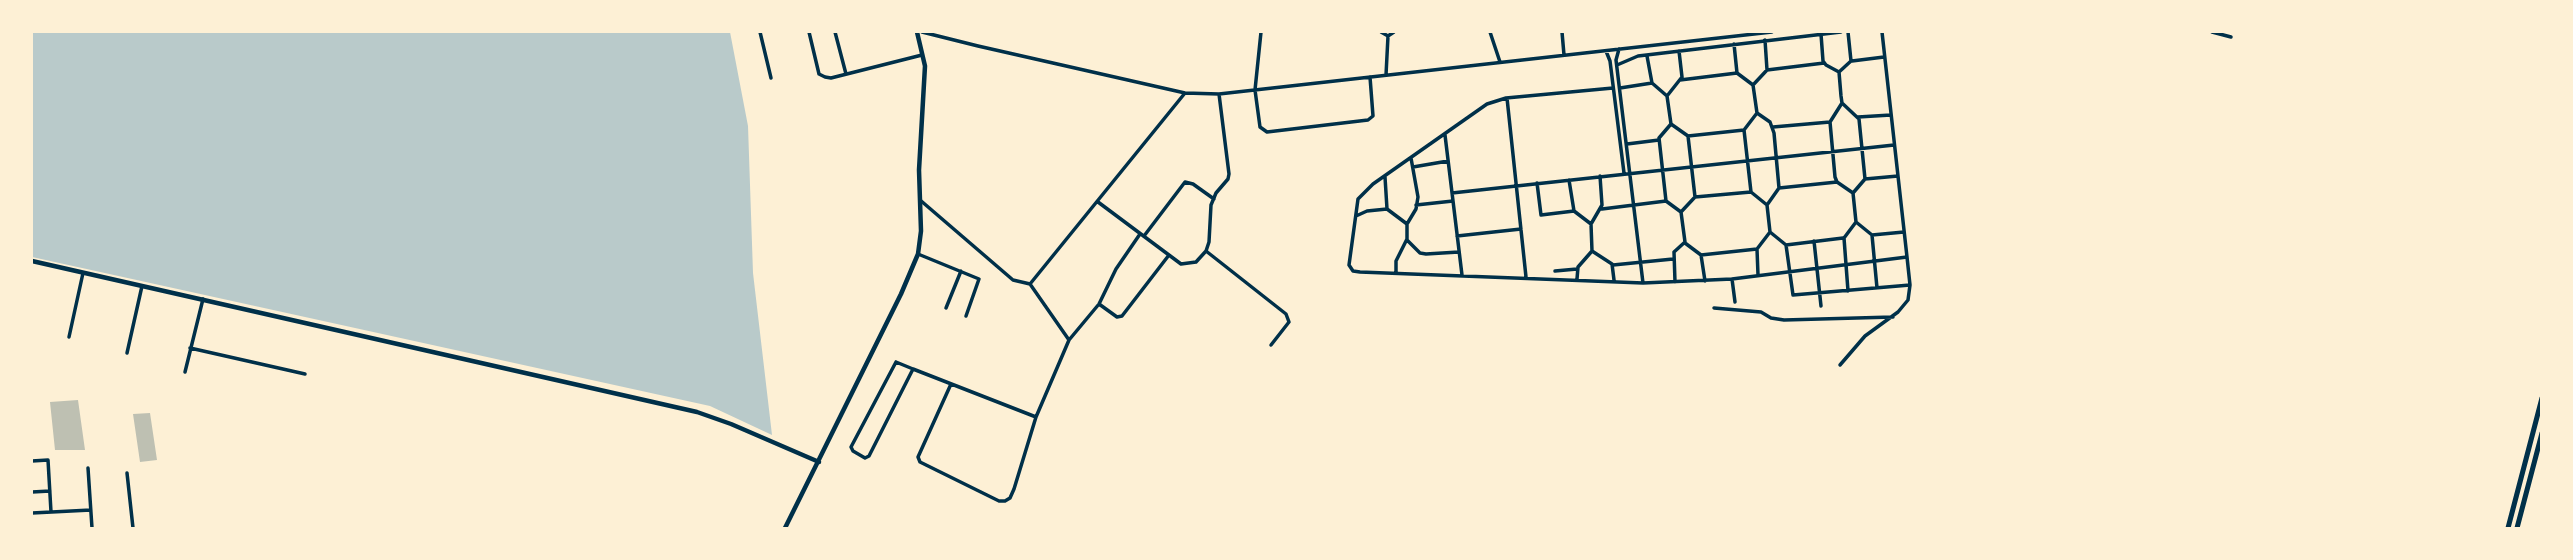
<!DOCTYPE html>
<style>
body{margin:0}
#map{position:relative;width:2573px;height:560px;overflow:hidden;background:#fdf0d5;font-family:"Noto Sans",sans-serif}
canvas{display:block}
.frame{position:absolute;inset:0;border:33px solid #fdf0d5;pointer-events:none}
</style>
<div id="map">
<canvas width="2573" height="560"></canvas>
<div class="frame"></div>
</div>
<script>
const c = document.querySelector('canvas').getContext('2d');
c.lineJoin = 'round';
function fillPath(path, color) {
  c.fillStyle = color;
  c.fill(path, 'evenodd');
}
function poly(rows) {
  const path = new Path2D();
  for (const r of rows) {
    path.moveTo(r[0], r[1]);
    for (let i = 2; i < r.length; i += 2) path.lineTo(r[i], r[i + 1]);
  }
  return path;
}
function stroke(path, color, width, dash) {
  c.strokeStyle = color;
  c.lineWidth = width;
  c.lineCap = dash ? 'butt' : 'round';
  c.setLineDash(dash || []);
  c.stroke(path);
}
fillPath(poly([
 [32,32,730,32,748,126,753,273,772,435,710,406,32,257]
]), '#b9caca');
fillPath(poly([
 [78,400,85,450,55,450,50,402],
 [150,413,157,460,140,462,133,414]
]), '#bec0b2');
stroke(poly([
 [760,32,771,78],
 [809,32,819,74,825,77,831,78,922,55],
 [835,32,846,74],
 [922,32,978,46,1185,93,1219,94,1772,32],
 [1261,32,1255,90,1260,127,1267,132,1368,120,1373,116,1370,77],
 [1381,32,1388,36,1394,32],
 [1490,32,1500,62],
 [1562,32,1564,55],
 [1848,32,1851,61,1839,72,1841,96,1842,103,1859,119,1865,179,1853,193,1856,222,1872,235,1877,288],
 [2212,32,2231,37],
 [1821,34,1823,61,1826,65,1839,72],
 [1765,40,1767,70,1753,85,1757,113,1770,122,1774,133,1779,188,1767,205,1770,232,1786,245,1793,295,1910,285,1907,257],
 [1734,44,1737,73,1753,85],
 [1619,49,1616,60,1643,283],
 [1606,51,1610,61,1624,173],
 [1647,56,1652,83,1667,96,1671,124,1688,136,1695,197,1681,212],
 [1852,61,1884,57],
 [1617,65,1638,56,1841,32],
 [1767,70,1824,63],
 [1386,75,1388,36],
 [1680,80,1737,73],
 [1613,88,1506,98,1487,104,1373,184,1358,199,1349,265,1353,271,1360,272,1643,283,1732,279,1907,257,1882,32],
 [1620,88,1652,83],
 [1667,96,1682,77,1679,51],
 [1507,98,1526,277],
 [1842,103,1830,122,1835,177,1837,182,1853,193],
 [1757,113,1744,130,1751,192,1767,205],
 [1858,117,1891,115],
 [1671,124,1659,138,1666,201,1681,212,1685,242],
 [1773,127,1830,122],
 [1445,135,1462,275],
 [1688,136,1744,130],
 [1627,144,1659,140],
 [1413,167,1448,161],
 [1385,177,1387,209],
 [1865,179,1898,176],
 [1569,180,1574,211,1591,224],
 [1537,183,1541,215,1574,211],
 [1779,188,1837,182],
 [1452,193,1894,145],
 [1695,197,1751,192],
 [920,200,1013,280,1030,284,1185,93],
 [1098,202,1181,264,1196,262,1206,251,1209,242,1211,205,1216,193,1228,179,1229,174,1219,94],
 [1416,205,1453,201],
 [1602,209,1666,201],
 [1356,216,1367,211,1387,209,1407,224],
 [1872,235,1904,232],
 [1144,236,1185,182,1193,184,1214,199],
 [1457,236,1521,229],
 [1407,240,1420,253,1426,254,1459,252],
 [1814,241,1821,306],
 [1685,243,1701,255,1705,281],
 [1786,245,1843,238],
 [1757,249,1758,275],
 [1206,251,1286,314,1289,322,1271,345],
 [1592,251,1612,264,1614,280],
 [918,254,979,279,966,316],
 [1701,255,1757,249,1770,232],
 [1613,265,1673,259],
 [1555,271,1577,269],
 [1396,273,1396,261,1407,239,1407,224,1416,209,1418,197,1411,158],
 [1577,279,1578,267,1592,251,1591,224,1602,205,1600,176],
 [1732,279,1735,302],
 [1675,282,1674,252,1685,242],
 [1848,291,1844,238,1856,222],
 [1099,304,1117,317,1122,316,1169,255],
 [946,308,961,271],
 [1714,308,1761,312,1771,318,1784,320,1893,317],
 [69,337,83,273],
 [1069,340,1099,304,1116,269,1140,234],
 [190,348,305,374],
 [127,353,142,286],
 [896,362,913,369,869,456,865,458,853,451,851,447,896,362],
 [1840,365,1865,336,1898,312,1908,300,1910,285],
 [913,369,1036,417],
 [185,372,203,299],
 [951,384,918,457,920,462,999,501,1005,501,1010,498,1014,489,1036,417,1069,340,1030,284],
 [32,461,48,460,51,512],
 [88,468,92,528],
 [127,473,133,528],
 [32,492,50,491],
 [32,513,91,510]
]), '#003049', 3.5);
stroke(poly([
 [32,261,697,412,731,424,819,462],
 [785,528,901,294,918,254,921,231,919,170,925,66,917,32]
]), '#003049', 4.5);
stroke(poly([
 [2508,528,2542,398],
 [2517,528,2542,433]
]), '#003049', 5);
</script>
